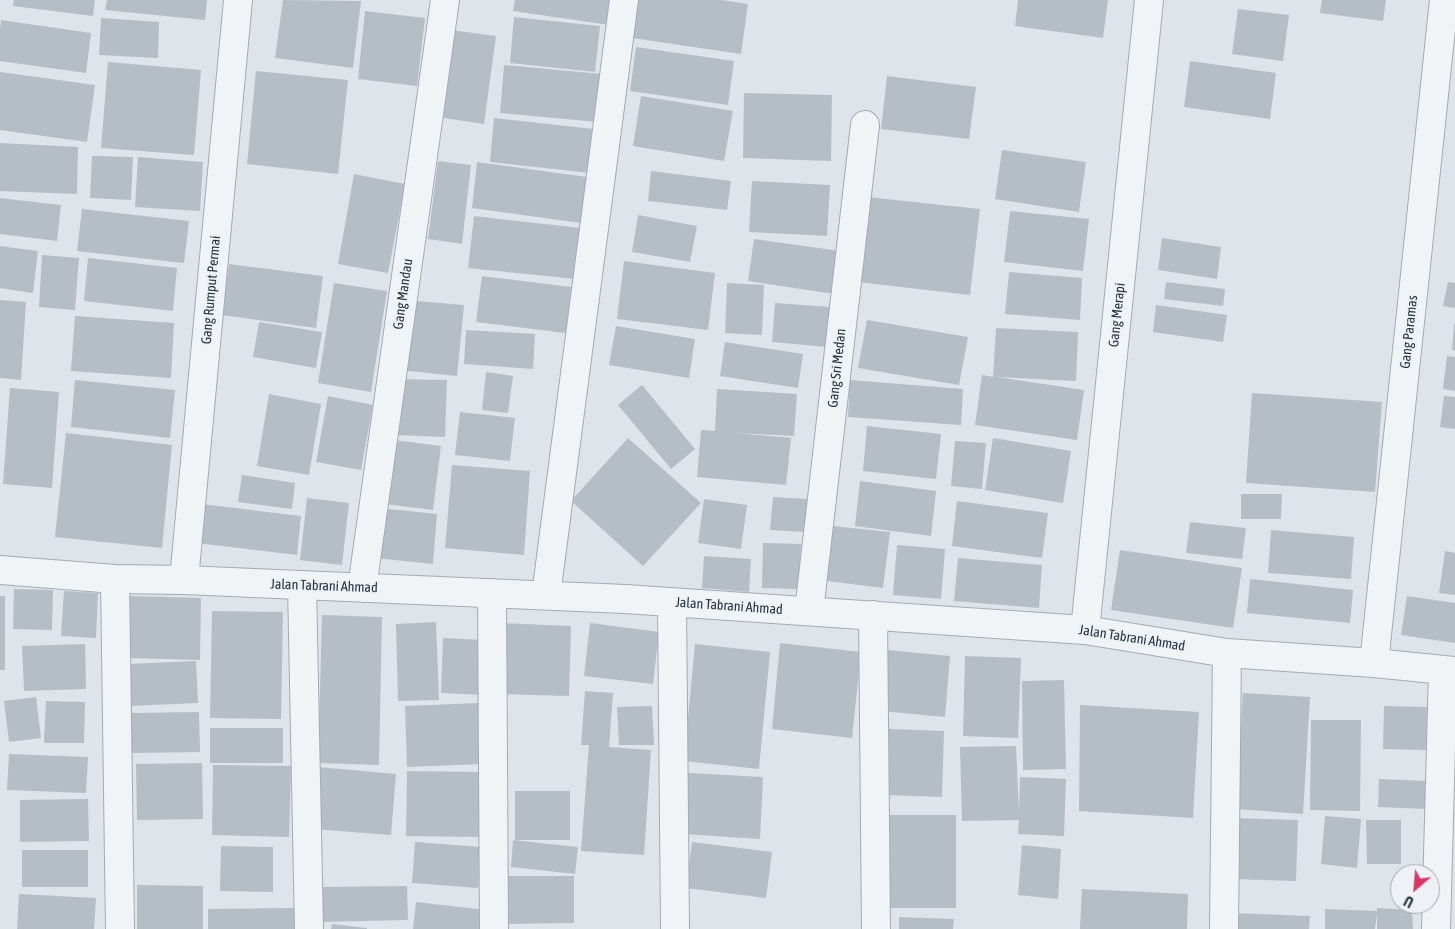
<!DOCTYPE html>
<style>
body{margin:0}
#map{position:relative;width:1455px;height:929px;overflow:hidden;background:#dee4e9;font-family:"Asap Condensed",sans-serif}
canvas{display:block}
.north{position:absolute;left:1390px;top:864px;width:50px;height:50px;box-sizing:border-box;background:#eef2f6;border:1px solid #9ea6ae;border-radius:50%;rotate:207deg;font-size:14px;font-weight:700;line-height:20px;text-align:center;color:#263341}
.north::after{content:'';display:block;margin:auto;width:18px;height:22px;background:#da3765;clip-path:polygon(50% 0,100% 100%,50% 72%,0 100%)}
</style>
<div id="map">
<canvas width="1455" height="929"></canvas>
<div class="north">U</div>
</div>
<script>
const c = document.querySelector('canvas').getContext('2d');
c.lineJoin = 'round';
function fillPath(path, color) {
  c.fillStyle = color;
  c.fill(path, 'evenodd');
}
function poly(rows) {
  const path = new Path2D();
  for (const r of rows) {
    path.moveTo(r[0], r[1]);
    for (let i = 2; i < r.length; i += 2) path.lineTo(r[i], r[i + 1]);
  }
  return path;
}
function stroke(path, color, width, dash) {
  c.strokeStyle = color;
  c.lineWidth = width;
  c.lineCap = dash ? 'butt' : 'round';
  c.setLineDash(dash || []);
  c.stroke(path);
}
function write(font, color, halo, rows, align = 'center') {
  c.font = font + ' "Asap Condensed",sans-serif';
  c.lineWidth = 4.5;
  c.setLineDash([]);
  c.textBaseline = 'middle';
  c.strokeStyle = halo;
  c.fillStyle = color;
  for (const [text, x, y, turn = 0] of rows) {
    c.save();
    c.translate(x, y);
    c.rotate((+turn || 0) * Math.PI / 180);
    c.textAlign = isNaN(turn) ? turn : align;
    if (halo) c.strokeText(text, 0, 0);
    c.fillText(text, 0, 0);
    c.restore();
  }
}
fillPath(poly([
 [14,0,95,0,93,16,13,6],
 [107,0,207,0,205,20,105,10],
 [283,0,361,1,353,68,275,58],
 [515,0,612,0,609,25,513,11],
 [638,0,722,0,748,4,741,54,632,38],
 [1018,0,1108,0,1103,38,1015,26],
 [1322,0,1386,0,1383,21,1320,13],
 [1238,9,1289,15,1283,61,1232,54],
 [365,11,425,18,417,86,358,79],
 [514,17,600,26,595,72,510,63],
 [101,18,159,22,158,58,99,55],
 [1,20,91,33,86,73,0,61,0,30],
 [443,29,496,36,484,124,431,116],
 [636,47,734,61,728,105,630,91],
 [1190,61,1276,73,1270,119,1184,107],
 [108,62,201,70,194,155,101,148],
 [504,65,602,74,598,122,500,113],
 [256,71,348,80,338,174,247,164],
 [0,72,95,85,87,142,0,130],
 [887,76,976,87,969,139,881,129],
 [744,93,832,95,831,161,743,158],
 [641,96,733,111,724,161,633,146],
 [494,118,594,129,590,173,490,162],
 [0,143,78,147,77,194,0,191],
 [1002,150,1086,162,1079,212,995,199],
 [92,156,133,157,131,200,90,198],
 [138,157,203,162,200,211,135,207],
 [438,161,471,165,462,244,428,239],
 [477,162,587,177,581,223,472,208],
 [651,171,731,181,727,210,648,201],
 [354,174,405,184,388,273,338,264],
 [752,181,830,185,827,236,749,232],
 [867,197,980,209,970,295,858,282],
 [0,198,61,205,57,241,0,234],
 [82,209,189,221,184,263,77,251],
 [1010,211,1089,219,1083,271,1004,262],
 [638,215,697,226,690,262,632,252],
 [474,216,580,228,575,279,468,268],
 [1162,238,1221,247,1217,279,1158,270],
 [754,239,840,251,834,294,748,281],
 [0,246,38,251,33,293,0,288],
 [42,255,79,258,75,310,39,307],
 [88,258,177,268,173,311,84,301],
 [624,261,715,273,708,330,617,319],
 [229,264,323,276,316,328,222,315],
 [1009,272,1082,278,1080,320,1005,314],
 [482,276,571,287,566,333,476,322],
 [1166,282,1225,289,1223,306,1164,299],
 [1448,282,1455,283,1455,308,1443,306],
 [334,283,387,291,371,392,318,383],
 [727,283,764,285,762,335,725,333],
 [0,300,26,302,21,380,0,378],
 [405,300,464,305,457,376,399,370],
 [775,303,830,307,827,347,772,342],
 [1156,305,1227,315,1223,342,1153,332],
 [75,316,174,323,171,378,71,371],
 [867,320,968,337,959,385,858,368],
 [259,322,322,332,316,368,253,357],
 [1454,324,1455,324,1455,351,1452,350],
 [616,326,695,339,689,378,609,365],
 [996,328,1078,332,1076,381,997,377,1084,390,1077,440,975,425,982,375,993,377],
 [466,330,535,334,533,369,464,364],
 [725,342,803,354,798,388,720,376],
 [1447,356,1455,357,1455,391,1443,389],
 [486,372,513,376,508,413,482,410],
 [397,379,447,380,445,437,396,435],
 [75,380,175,390,170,438,71,427],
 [850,380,963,389,961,425,848,417],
 [642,385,695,449,671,469,618,405],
 [10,388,59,392,52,488,3,484],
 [717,389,797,394,794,436,736,433,791,438,786,485,697,477,701,430,715,431],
 [1252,393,1382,402,1375,492,1246,483],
 [269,394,321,404,309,475,257,466],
 [328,396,373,405,361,470,316,462],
 [1444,396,1455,397,1455,429,1440,427],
 [460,412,515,418,510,461,455,455],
 [867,426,941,434,936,479,863,471],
 [66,433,172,445,162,548,55,537],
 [628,438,701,503,643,566,571,501],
 [993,438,1071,451,1063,503,985,490],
 [393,440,441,446,433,510,385,504],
 [955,441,986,443,982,489,951,486],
 [452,465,530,471,524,555,445,548],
 [242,475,295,483,292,509,238,502],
 [860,481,936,491,931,536,855,526],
 [1241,494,1282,494,1281,519,1241,519],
 [773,497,807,499,805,532,770,530],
 [307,498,349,503,342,565,300,560],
 [704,499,747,505,741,549,698,543],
 [957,501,1048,513,1042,558,952,546],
 [201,504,301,516,297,555,197,543],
 [379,508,437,514,433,564,375,558],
 [1190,522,1246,528,1242,559,1186,553],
 [833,526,890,532,883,588,827,581],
 [1271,530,1354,537,1351,579,1268,573],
 [763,543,801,544,799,589,762,588],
 [897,545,945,549,941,599,893,595],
 [1120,550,1242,568,1233,628,1111,610],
 [1445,551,1455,553,1455,595,1439,593],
 [704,556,751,559,749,592,702,588],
 [958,558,1042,565,1039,608,954,601],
 [1250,579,1353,590,1350,623,1247,613],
 [14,589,53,590,52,630,13,629],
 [64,591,98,593,96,638,61,636],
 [0,596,5,596,5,670,0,670],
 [130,596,201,598,200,660,129,658],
 [1407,596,1455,603,1455,643,1401,635],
 [212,611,283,612,281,719,210,718],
 [322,615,382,617,379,765,318,763],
 [436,622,439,700,398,701,396,624],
 [499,623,571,626,569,696,497,694],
 [590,623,659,632,653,684,584,676],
 [443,638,485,640,483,695,441,693],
 [780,643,861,652,852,738,772,729],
 [85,644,86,689,24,691,22,646],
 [695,644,770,652,759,769,684,761],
 [887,650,950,656,945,717,881,711],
 [965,656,1021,658,1018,738,963,736],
 [196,661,198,703,129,706,128,664],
 [1064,680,1066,769,1023,770,1022,681],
 [585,691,613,693,609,747,651,750,644,855,581,851,589,745,581,745],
 [1243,693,1310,697,1303,814,1236,809],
 [36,697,41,738,9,742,4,701],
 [46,701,85,702,84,743,44,743],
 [479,703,482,764,407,767,405,706],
 [1080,705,1199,712,1193,818,1079,811],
 [652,706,654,745,619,745,617,707],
 [1384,706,1427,707,1426,750,1383,749],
 [199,712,200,752,132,753,131,713],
 [1311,720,1361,720,1360,811,1310,810],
 [210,728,283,728,283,763,210,763],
 [889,729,944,731,942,797,887,795],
 [1016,746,1019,812,1020,777,1066,779,1064,836,1018,834,1019,820,962,821,960,747],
 [9,754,88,757,86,793,7,790],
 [202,763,203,819,137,820,136,764],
 [213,765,291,766,289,837,212,835],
 [318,767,396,774,391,835,313,829],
 [407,771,480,772,479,837,406,836],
 [688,773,763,777,760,839,684,834],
 [1379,779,1427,781,1426,809,1378,807],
 [515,791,570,791,570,840,515,840],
 [88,799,89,841,20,842,20,800],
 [888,815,956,815,956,908,888,908],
 [1325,816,1361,819,1357,868,1321,864],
 [1234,818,1298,820,1296,881,1232,879],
 [1366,820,1401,820,1401,864,1367,864],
 [513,840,578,847,575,874,511,867],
 [415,842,481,847,478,888,412,883],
 [692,842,772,852,766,898,686,888],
 [1022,845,1061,849,1058,899,1018,895],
 [221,846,273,847,273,892,220,891],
 [22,850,88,850,88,887,22,887],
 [508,876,574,876,574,923,508,924],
 [137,885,203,886,203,929,137,929],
 [407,886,408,920,320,922,319,887],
 [1082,889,1188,894,1187,929,1080,929],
 [19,894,96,898,94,929,17,929],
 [416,902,486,910,484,929,413,929],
 [294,908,294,929,208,929,208,909],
 [1377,908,1412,910,1413,929,1377,929,1377,914,1375,929,1325,929,1325,909,1377,911],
 [1232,913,1310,916,1309,929,1231,929],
 [899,917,954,919,953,929,899,929],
 [332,924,367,928,367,929,331,929]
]), '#b5bec6');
const street = poly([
 [0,570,115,579,184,580,625,599,1085,630,1227,653,1374,663,1455,671],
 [115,579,120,929],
 [184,580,238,0],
 [302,585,309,929],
 [362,588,445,0],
 [492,593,494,929],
 [546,595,624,0],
 [672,602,675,929],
 [809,611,865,125],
 [873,615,876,929],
 [1085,630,1149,0],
 [1374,663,1444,0],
 [1224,929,1227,653],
 [1436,929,1443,671]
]);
stroke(street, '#a3abb3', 30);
stroke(street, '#f1f4f7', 28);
write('14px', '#263341', '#eef2f6', [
 ["Gang Rumput Permai",211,290,-85],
 ["Gang Mandau",403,294,-82],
 ["Gang Merapi",1117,315,-84],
 ["Gang Paramas",1409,332,-84],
 ["Gang Sri Medan",837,368,-84],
 ["Jalan Tabrani Ahmad",324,586,2],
 ["Jalan Tabrani Ahmad",729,606,4],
 ["Jalan Tabrani Ahmad",1132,638,9]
]);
</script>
